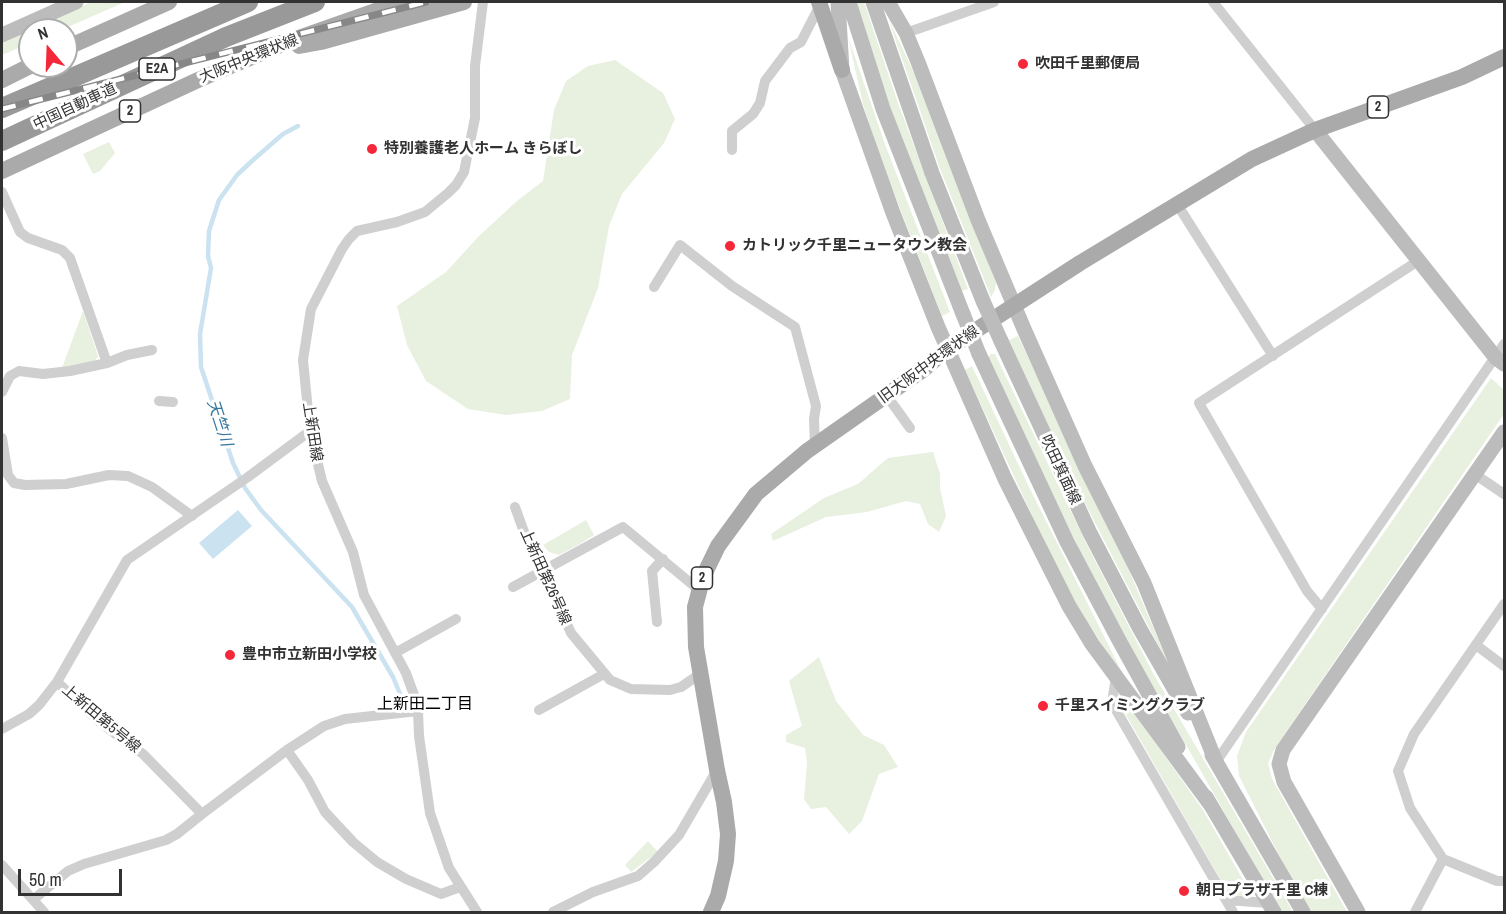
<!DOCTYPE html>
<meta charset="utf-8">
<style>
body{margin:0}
#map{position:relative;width:1506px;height:914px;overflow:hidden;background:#fff;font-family:"Archivo Narrow",sans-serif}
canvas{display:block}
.frame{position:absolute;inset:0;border:3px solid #323232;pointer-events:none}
.north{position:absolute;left:18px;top:18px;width:60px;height:60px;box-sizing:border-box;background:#fff;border:2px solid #adadad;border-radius:50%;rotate:341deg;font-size:16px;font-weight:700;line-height:24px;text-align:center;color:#323232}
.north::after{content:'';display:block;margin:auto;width:21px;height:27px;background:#f5283a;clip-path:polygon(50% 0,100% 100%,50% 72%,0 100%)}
.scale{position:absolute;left:18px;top:869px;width:104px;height:27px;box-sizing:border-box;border:3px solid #323232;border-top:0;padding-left:8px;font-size:18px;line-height:21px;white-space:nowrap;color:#323232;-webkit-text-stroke:4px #fff;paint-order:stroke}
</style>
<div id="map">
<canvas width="1506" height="914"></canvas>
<div class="frame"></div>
<div class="north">N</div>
<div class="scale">50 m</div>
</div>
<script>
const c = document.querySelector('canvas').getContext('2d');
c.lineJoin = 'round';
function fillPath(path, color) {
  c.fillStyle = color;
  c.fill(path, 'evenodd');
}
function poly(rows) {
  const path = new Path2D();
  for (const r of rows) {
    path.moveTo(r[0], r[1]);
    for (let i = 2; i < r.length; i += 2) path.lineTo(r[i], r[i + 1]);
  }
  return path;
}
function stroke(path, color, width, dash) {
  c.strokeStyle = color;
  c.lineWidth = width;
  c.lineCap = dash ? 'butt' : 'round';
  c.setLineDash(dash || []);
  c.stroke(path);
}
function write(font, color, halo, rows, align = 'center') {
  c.font = font + ' "Archivo Narrow","Noto Sans JP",sans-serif';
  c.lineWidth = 6;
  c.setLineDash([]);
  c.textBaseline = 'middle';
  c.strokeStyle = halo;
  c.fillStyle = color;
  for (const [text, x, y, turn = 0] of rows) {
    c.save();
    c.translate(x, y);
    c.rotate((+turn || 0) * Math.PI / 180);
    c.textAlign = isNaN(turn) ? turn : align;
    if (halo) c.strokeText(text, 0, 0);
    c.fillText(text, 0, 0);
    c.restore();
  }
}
fillPath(poly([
 [91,2,125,2,61,30,30,30,30,43,2,55,2,43],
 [857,2,864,2,898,103,968,289,961,291,955,280,886,97],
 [888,18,923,92,949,164,996,283,995,290,991,297,939,166],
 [848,37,886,147,950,312,942,316,881,160,863,104],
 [615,60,663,93,675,119,664,143,622,194,609,226,598,288,572,355,570,399,542,411,506,415,468,409,426,381,407,345,397,306,446,272,480,235,517,201,543,181,554,110,566,81,588,66],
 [109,142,115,153,100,171,93,174,83,154],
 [83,311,98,356,95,361,62,368],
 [1018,336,1124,559,1173,674,1072,478,1009,340],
 [991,354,995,354,1088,547,1154,675,1293,912,1281,912,1148,678,1081,553,997,382,987,358],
 [972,366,1028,485,1127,682,1083,616,1052,559,965,370],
 [1491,378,1504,390,1504,414,1275,748,1268,763,1272,779,1347,912,1311,912,1285,867,1239,776,1237,756,1246,732],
 [933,452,940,474,940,488,946,516,939,532,928,524,920,504,906,501,867,512,826,517,773,541,771,534,824,498,858,484,888,458],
 [586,520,594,535,578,545,559,555,549,552,543,545],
 [819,657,836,701,863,735,884,745,898,767,879,774,862,821,849,834,826,807,811,809,804,799,807,763,805,748,786,742,786,735,802,726,789,681],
 [1119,691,1203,810,1254,899,1228,893,1118,701],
 [648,841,658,852,631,872,625,865]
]), '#e8f0e0');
fillPath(poly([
 [238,510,252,526,213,559,199,543]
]), '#cbe2f0');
stroke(poly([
 [298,126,283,134,253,160,237,175,219,200,209,231,208,256,211,268,200,334,201,367,233,463,245,488,261,510,352,607,393,677,403,701]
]), '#cbe2f0', 4.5);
stroke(poly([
 [1213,2,1315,130],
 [906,33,994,2],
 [732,150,732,131,753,114,760,103,765,81,790,48,801,42,820,5],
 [2,192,20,232,28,238,62,250,70,258,107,363],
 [1177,204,1273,356],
 [654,287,680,245,732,286,795,327,816,406,814,419,815,446],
 [2,392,10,376,19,371,43,374,70,371,107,363,127,355,152,350],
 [887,396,910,428],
 [159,401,173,402],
 [310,431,248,477,127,560,57,682,102,724,143,754,202,814,287,750,324,726,345,719,418,711],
 [2,438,8,475,14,483,25,485,66,484,109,475,128,476,152,487,192,516],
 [1476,475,1504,494],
 [515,507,524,532,539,556,548,582,571,633,610,680,631,689,670,690,681,687,700,674],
 [513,587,623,527,699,590],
 [1504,604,1414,734,1398,771,1410,808,1443,859,1497,881,1504,881],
 [1322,609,1307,591,1199,403,1418,261],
 [657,622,652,571,663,559],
 [1476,645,1504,666],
 [395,653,456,619],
 [1116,676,1112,703,1233,912],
 [539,710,604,674],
 [2,729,29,714,39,705,57,682],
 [287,750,308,780,325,812,353,842,377,862,406,879,441,894,460,887],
 [1216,762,1504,344],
 [2,865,44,912],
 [34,899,68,871,84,864,166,840,177,834,202,814],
 [1226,900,1268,903],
 [477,912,449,868,430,813,419,736,418,711,414,695,406,673,364,595,353,552,322,481,310,431,303,360,311,309,342,249,349,239,357,231,397,222,425,212,448,193,456,185,464,172,475,118,475,66,483,2],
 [553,912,593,892,638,876,654,862,679,835,717,770],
 [1415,912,1443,859]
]), '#cfcfcf', 10);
stroke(poly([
 [838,2,842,70,893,213,938,327,1005,479,1069,606,1092,644,1210,804],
 [849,2,883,109,963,314],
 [873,2,932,173,983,301],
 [888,2,906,33,918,62,978,220,1024,329,1085,466,1144,583,1216,762],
 [2,35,76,2],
 [1315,130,1496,358,1504,364],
 [1001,341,1089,531,1140,629,1188,713],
 [979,354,1067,542,1120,642,1178,747],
 [1212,755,1303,912],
 [1206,797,1274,912],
 [1358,912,1284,782,1279,764,1283,750,1504,432]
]), '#bcbcbc', 15);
stroke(poly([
 [819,2,842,70],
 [299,46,321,42,464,2],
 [66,48,169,2],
 [2,80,30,66],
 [2,171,198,80,290,41,401,2],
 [711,912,718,896,726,861,728,834,724,802,717,770,696,647,695,607,703,577,718,546,756,494,807,451,924,369,947,349,1080,263,1252,159,1315,130,1462,77,1504,57]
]), '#aaa', 16);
stroke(poly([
 [2,108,248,2],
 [2,141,226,37,315,2]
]), '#999', 20);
const rail = poly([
 [2,109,426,2]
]);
stroke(rail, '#878787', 7);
stroke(rail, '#fff', 4.5, [14]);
stroke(poly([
 [983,301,1001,341],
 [963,314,979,354]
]), '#bcbcbc', 15);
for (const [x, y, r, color] of [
 [1023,64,6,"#f5283a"],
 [372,149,6,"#f5283a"],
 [730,246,6,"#f5283a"],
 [230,655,6,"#f5283a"],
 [1043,706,6,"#f5283a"],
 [1184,891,6,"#f5283a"]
]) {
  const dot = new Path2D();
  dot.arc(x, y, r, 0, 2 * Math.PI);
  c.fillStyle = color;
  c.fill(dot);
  stroke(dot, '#fff', 2);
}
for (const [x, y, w] of [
 [157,69,36],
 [1378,107,21],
 [130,111,21],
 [702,578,21]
]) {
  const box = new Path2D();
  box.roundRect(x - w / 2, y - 11, w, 22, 4.5);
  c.fillStyle = '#fff';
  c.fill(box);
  stroke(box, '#323232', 1.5);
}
write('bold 14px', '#323232', null, [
 ["E2A",157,69],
 ["2",1378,107],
 ["2",130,111],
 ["2",702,578]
]);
write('15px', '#323232', '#fff', [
 ["大阪中央環状線",249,59,-22],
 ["中国自動車道",75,107,-25],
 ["旧大阪中央環状線",929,365,-36],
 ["上新田線",312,432,81],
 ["吹田箕面線",1060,470,65],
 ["上新田第26号線",545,577,66],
 ["上新田第5号線",101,719,40]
]);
write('bold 15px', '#323232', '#fff', [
 ["吹田千里郵便局",1035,64],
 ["特別養護老人ホーム きらぼし",384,149],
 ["カトリック千里ニュータウン教会",742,246],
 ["豊中市立新田小学校",242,655],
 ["千里スイミングクラブ",1055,706],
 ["朝日プラザ千里 C棟",1196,891]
], 'left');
write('italic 16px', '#37779d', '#fff', [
 ["天竺川",219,423,72]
]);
write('16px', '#000', '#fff', [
 ["上新田二丁目",425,705]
]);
</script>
